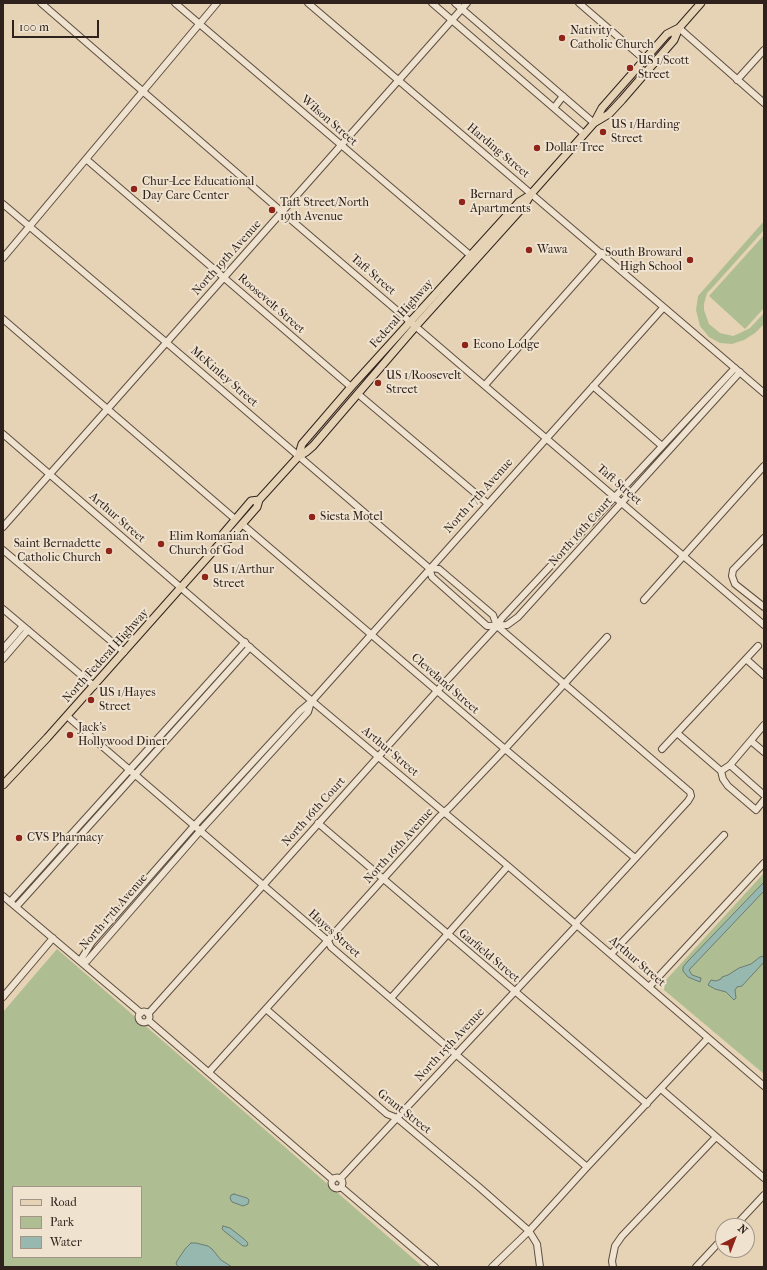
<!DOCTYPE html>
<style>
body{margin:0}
#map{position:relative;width:767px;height:1270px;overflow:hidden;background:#e6d3b5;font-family:"IM FELL French Canon",serif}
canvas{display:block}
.frame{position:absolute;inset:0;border:4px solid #2f221c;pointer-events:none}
.legend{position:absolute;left:12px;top:1186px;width:130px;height:72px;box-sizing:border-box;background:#efe2cf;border:1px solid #a29587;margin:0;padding:5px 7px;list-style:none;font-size:12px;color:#2f221c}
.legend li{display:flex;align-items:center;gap:8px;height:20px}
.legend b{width:20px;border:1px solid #a29587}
.north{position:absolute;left:715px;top:1218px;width:40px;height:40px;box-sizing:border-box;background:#efe2cf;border:1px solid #a29587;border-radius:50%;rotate:42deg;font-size:11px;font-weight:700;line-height:16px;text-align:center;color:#2f221c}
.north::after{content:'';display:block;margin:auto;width:14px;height:18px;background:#8f2418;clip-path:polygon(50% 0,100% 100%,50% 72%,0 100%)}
.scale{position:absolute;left:12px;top:20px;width:87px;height:18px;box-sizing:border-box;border:2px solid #2f221c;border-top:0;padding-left:5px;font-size:12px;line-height:14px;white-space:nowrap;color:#2f221c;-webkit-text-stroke:3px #efe2cf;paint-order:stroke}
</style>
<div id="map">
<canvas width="767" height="1270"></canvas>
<div class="frame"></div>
<ul class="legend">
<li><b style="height:5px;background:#e6d3b5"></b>Road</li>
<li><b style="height:11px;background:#afbe92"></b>Park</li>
<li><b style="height:11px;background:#96b8ae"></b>Water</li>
</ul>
<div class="north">N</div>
<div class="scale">100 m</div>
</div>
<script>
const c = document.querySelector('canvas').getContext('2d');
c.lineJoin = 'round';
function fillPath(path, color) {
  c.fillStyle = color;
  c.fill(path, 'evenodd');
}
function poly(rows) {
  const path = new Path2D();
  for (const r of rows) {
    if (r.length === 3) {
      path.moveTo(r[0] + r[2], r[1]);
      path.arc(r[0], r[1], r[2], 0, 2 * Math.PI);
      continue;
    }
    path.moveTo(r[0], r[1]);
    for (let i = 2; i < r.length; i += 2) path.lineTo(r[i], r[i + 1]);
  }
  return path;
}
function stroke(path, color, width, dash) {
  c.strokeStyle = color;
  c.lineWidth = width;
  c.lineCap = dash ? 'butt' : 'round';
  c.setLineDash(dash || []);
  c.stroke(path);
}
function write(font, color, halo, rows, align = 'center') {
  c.font = font + ' "IM FELL French Canon",serif';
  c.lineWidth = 4;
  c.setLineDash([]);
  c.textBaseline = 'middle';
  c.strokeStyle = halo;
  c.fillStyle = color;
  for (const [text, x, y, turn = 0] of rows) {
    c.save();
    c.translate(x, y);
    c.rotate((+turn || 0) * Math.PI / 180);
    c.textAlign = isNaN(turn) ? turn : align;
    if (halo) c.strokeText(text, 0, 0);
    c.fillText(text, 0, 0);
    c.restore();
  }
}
fillPath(poly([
 [764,221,764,230,712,288,707,293,704,304,704,310,709,324,720,333,733,336,740,333,750,328,764,313,764,324,755,333,744,340,732,344,720,343,709,337,700,326,696,310,698,296],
 [764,235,764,308,745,329,709,296],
 [764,873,764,1074,664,990,665,981],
 [57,949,423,1267,3,1267,3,1012],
 [13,1187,141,1187,141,1257,13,1257]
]), '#afbe92');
const water = poly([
 [764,882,764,891,689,970,692,975,701,978,700,982,688,977,683,971,683,967,687,962,764,882],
 [764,956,764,962,742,986,737,987,735,990,736,998,734,1000,726,992,715,989,708,985,711,980,716,981,721,979,722,977,728,975,739,968,751,964,760,957,764,956],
 [234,1194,247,1198,249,1200,248,1204,243,1206,232,1202,230,1198,231,1195,234,1194],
 [223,1226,230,1228,244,1239,248,1243,247,1246,243,1246,224,1231,222,1229,223,1226],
 [191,1243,196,1243,208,1246,212,1249,221,1260,232,1267,179,1267,176,1264,177,1261,185,1249,191,1243]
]);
fillPath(water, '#96b8ae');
stroke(water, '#6d7c74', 1);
const minor = poly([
 [41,3,282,212,764,625],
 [175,3,470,255],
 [308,3,764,393],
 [432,3,584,134],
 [455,3,594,123],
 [579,3,645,60],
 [679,28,764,103],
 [737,80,764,50],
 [554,108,563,96],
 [86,159,351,387],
 [3,204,167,343,429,568,432,577,487,626,507,625,518,617,740,372],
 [3,258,217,3],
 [3,319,235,519],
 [485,385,602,253],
 [593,386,662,446],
 [358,394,487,503],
 [3,434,312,701,508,866,764,1086],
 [242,524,505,749,635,858],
 [3,527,467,3],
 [764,538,733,570,732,576,735,584,764,607],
 [3,550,124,652],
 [429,568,439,569,493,615,497,626,690,792,691,796,688,801,575,924],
 [644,600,764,466],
 [3,609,94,686],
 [3,649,23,626],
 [3,659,28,630],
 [746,659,764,675],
 [67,716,328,941,331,947,587,1167],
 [677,733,721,771],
 [751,741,764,752],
 [662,749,758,646],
 [730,765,764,795],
 [721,771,723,779,728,786,756,810,764,800],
 [721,771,730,765,764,725],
 [318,823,647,1104],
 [3,896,141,1013],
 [10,902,245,642],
 [16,907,250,647],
 [611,954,724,835],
 [80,961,92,942,194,826,300,711,312,701,663,308],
 [80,961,87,961,200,831,308,712,311,702],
 [649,987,764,863],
 [3,997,53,938],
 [391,998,508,866],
 [266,1009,387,1114,397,1118,479,1187,529,1231,537,1244,540,1267],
 [144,1017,5.5],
 [148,1014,437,691,497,626,502,618,735,368],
 [149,1021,333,1180],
 [209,1072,439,817,450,807,505,749,607,637],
 [661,1089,764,1178],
 [337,1183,5.5],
 [340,1179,577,925],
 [341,1187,435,1267],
 [735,1226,764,1195],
 [492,1267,529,1231,587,1167,708,1038],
 [613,1267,612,1261,615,1246,622,1236,716,1137],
 [696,1267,723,1238]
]);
const major = poly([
 [594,123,609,114,622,100,674,40,679,28],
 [298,457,302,444,351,387,519,202,530,195],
 [223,540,229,539,257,507,259,500,298,457,306,452,313,446,416,326,524,206,531,194,594,123,602,108,667,34,679,28,701,3],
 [223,540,223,534,251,501,259,500],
 [3,785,47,738,223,540]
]);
stroke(minor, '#5d4e42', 8);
stroke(major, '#2f221c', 9);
stroke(minor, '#efe2cf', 6);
stroke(major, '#e6d3b5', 7);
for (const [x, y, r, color] of [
 [562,38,4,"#8f2418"],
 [630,68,4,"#8f2418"],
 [603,132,4,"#8f2418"],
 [537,148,4,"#8f2418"],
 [134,189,4,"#8f2418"],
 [462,202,4,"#8f2418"],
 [272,210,4,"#8f2418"],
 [529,250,4,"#8f2418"],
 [690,260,4,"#8f2418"],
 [465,345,4,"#8f2418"],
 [378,383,4,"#8f2418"],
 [312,517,4,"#8f2418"],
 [161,544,4,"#8f2418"],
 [109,551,4,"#8f2418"],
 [205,577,4,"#8f2418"],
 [91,700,4,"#8f2418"],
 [70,735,4,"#8f2418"],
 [19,838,4,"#8f2418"]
]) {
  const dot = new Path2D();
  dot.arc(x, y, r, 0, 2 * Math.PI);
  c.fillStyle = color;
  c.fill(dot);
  stroke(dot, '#efe2cf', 1.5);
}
write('12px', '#2f221c', '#efe2cf', [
 ["Nativity",570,31],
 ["Catholic Church",570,45],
 ["US 1/Scott",638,61],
 ["Street",638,75],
 ["US 1/Harding",611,125],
 ["Street",611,139],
 ["Dollar Tree",545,148],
 ["Chur-Lee Educational",142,182],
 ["Day Care Center",142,196],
 ["Bernard",470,195],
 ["Apartments",470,209],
 ["Taft Street/North",280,203],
 ["19th Avenue",280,217],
 ["Wawa",537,250],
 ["South Broward",682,253,"right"],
 ["High School",682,267,"right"],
 ["Econo Lodge",473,345],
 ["US 1/Roosevelt",386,376],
 ["Street",386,390],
 ["Siesta Motel",320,517],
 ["Elim Romanian",169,537],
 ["Church of God",169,551],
 ["Saint Bernadette",101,544,"right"],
 ["Catholic Church",101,558,"right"],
 ["US 1/Arthur",213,570],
 ["Street",213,584],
 ["US 1/Hayes",99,693],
 ["Street",99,707],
 ["Jack's",78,728],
 ["Hollywood Diner",78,742],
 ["CVS Pharmacy",27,838]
], 'left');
write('12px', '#2f221c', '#efe2cf', [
 ["Wilson Street",329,121,41],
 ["Harding Street",498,151,40],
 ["North 19th Avenue",227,258,-48],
 ["Taft Street",373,275,41],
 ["Roosevelt Street",271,304,41],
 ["Federal Highway",402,314,-48],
 ["McKinley Street",224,377,41],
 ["Taft Street",619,485,41],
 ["North 17th Avenue",479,496,-48],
 ["Arthur Street",117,518,41],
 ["North 16th Court",581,532,-48],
 ["North Federal Highway",106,656,-48],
 ["Cleveland Street",445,684,41],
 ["Arthur Street",390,752,40],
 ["North 16th Court",314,812,-48],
 ["North 16th Avenue",399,846,-48],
 ["North 17th Avenue",114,912,-49],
 ["Hayes Street",334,934,42],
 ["Garfield Street",489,956,40],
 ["Arthur Street",637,962,41],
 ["North 15th Avenue",450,1045,-47],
 ["Grant Street",404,1112,38]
]);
</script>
